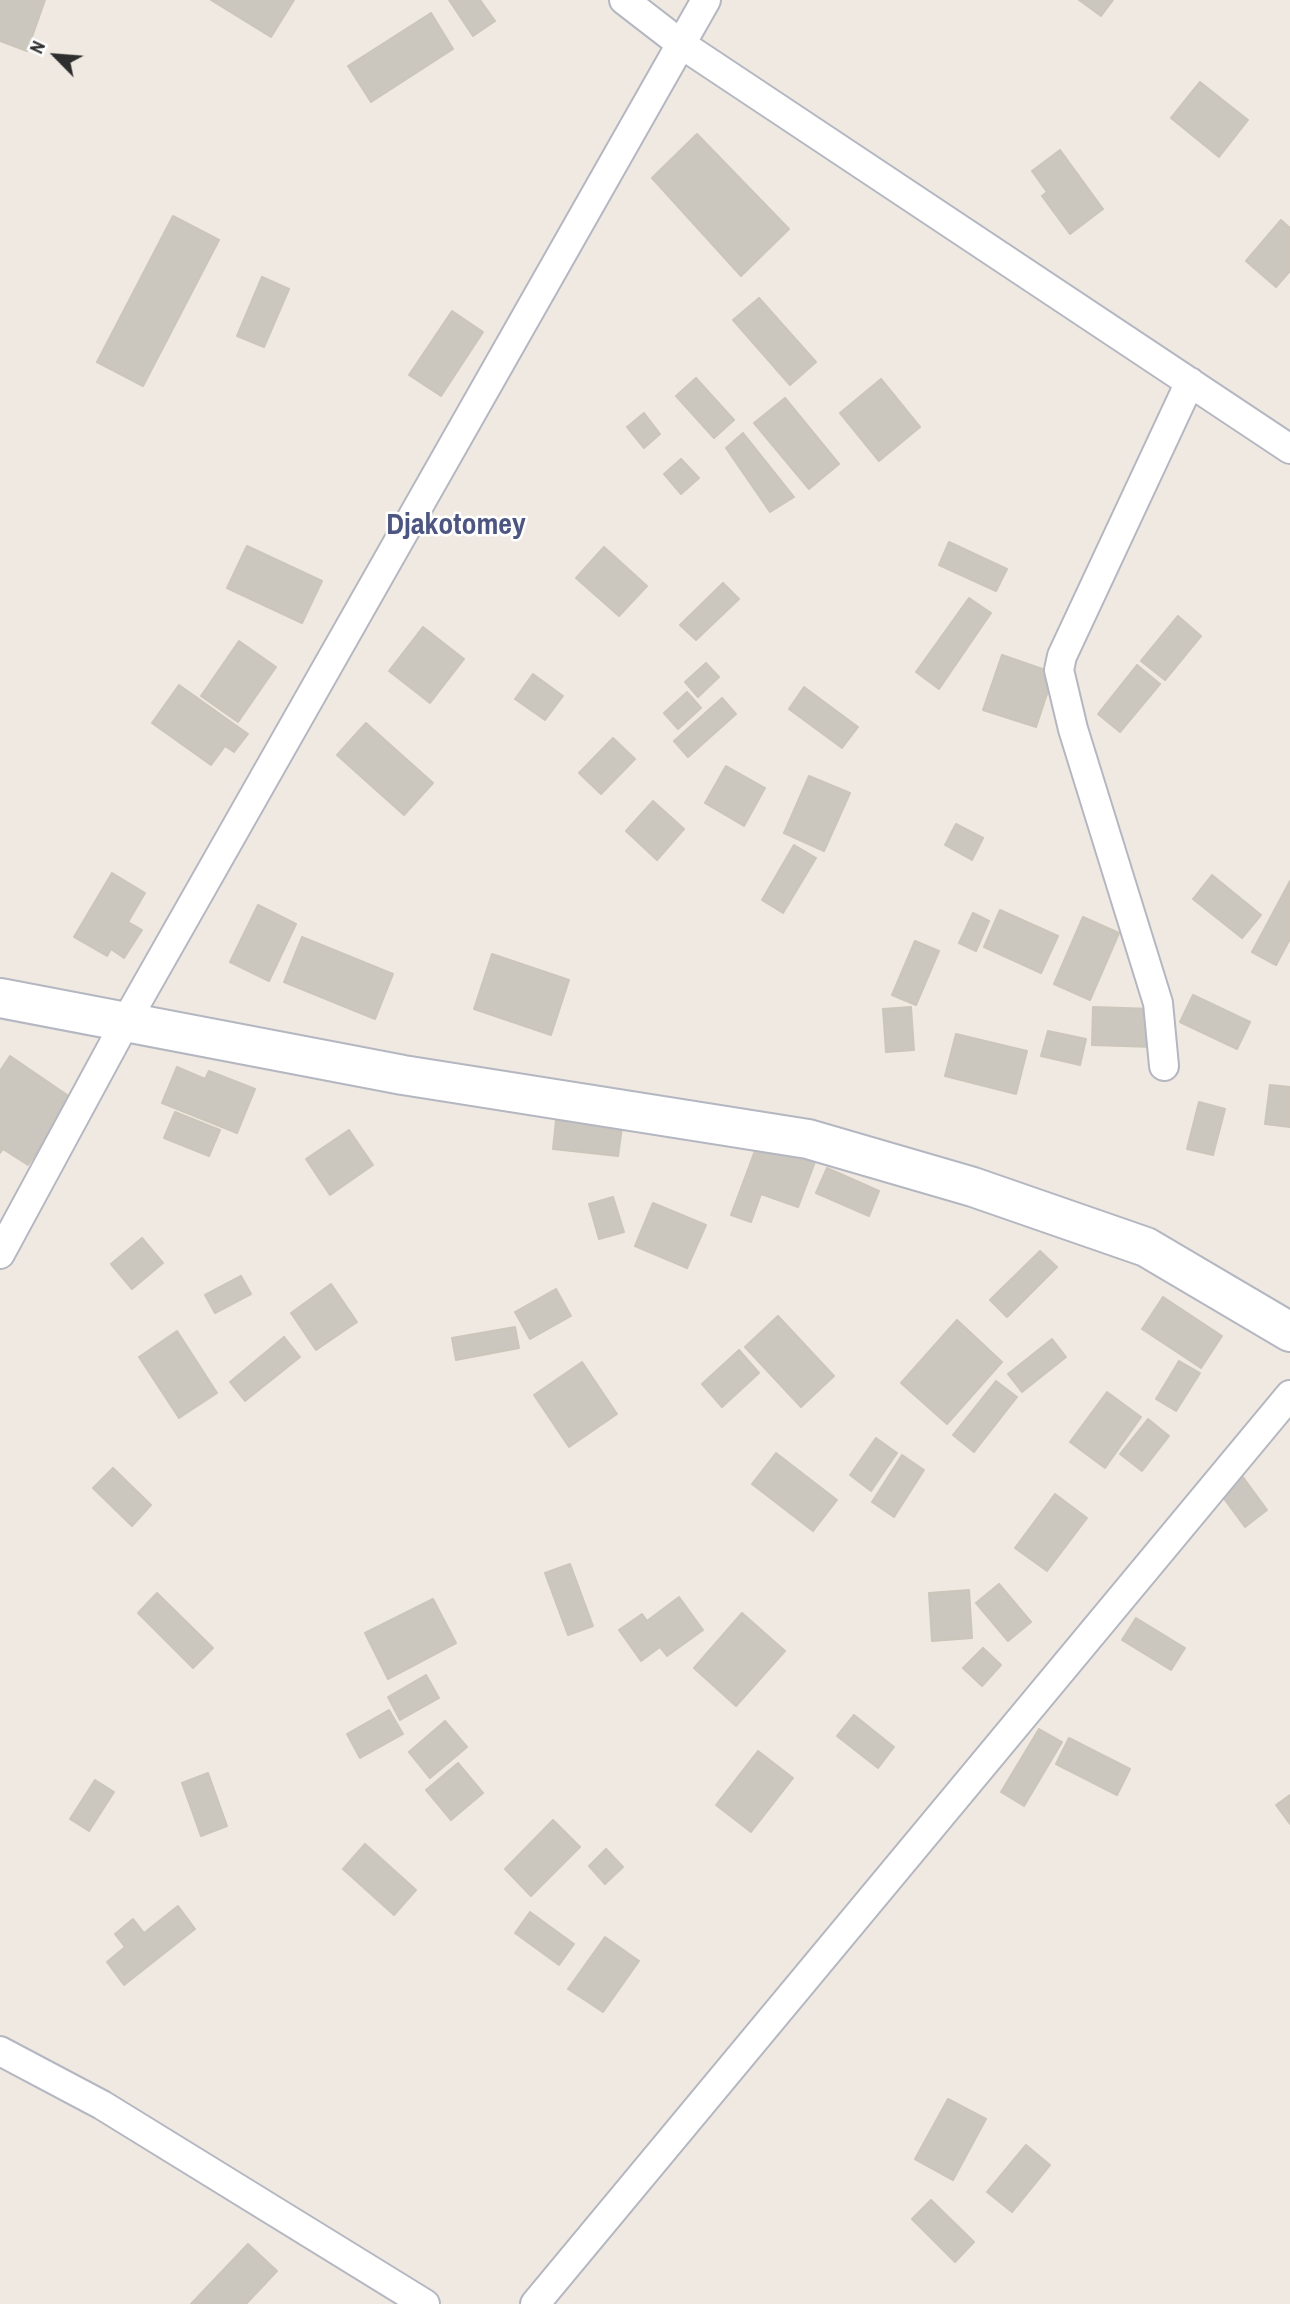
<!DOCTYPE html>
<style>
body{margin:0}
#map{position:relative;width:1290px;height:2304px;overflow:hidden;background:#efe9e1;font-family:"Archivo Narrow",sans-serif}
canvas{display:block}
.north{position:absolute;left:21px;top:21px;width:70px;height:70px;-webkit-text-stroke:5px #fff;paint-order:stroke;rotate:295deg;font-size:19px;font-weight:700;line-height:28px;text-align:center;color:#2e2e2e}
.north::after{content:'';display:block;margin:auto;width:24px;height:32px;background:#2e2e2e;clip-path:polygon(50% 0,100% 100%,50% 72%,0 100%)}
</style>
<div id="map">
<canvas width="1290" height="2304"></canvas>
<div class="north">N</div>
</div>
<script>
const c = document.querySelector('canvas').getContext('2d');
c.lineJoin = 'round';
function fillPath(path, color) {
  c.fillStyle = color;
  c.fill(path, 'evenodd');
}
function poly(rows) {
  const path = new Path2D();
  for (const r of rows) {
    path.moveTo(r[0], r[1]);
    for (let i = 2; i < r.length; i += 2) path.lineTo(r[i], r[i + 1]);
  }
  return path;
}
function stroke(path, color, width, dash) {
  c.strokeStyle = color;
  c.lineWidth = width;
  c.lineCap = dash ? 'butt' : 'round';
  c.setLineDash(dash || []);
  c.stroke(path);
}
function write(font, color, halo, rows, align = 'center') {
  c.font = font + ' "Archivo Narrow",sans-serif';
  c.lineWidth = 5;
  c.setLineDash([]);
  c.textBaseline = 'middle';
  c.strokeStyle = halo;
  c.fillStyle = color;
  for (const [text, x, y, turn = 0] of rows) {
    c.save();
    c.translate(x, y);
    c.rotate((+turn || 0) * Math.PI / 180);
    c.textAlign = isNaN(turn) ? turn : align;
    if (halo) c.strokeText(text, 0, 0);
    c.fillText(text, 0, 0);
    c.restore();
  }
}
const building = poly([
 [0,0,45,0,27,51,0,41,0,0],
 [211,0,294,0,271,37,211,0],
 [449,0,480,0,495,21,473,36,449,0],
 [1079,0,1113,0,1101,16,1079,0],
 [431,13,453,49,371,102,348,66,431,13],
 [1200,82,1248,120,1219,157,1171,118,1200,82],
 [697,134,789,229,741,276,652,178,697,134],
 [1060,150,1103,209,1070,234,1042,196,1047,192,1032,171,1060,150],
 [173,216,219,240,143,386,97,362,173,216],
 [1281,220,1290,228,1290,271,1276,287,1246,261,1281,220],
 [262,277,289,289,264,347,237,336,262,277],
 [759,298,816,362,790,385,733,320,759,298],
 [452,311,483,332,441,396,409,375,452,311],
 [696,378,734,420,714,438,676,396,696,378],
 [881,379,920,427,879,461,840,413,881,379],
 [785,398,839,464,809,489,754,423,785,398],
 [644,413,660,434,644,448,627,427,644,413],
 [743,433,794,497,770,512,726,448,743,433],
 [681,459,699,478,681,494,664,474,681,459],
 [949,542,1007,569,996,591,939,565,949,542],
 [247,546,322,581,302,623,227,588,247,546],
 [604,547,647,586,619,616,576,578,604,547],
 [723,583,739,599,696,640,680,625,723,583],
 [969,598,991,613,939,689,916,672,969,598],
 [1178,616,1201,636,1165,680,1141,661,1178,616],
 [423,627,464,659,430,703,389,671,423,627],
 [239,641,276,667,238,722,201,696,239,641],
 [1002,655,1054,673,1036,727,983,710,1002,655],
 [706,663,719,677,698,697,685,682,706,663],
 [1137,665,1160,684,1120,732,1098,714,1137,665],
 [533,674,563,696,545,720,515,699,533,674],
 [179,685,248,734,234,752,225,746,211,765,152,723,179,685],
 [804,687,858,727,842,748,789,709,804,687],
 [687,692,701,708,678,729,664,713,687,692],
 [722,698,736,714,688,757,674,741,722,698],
 [366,723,433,783,404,815,337,755,366,723],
 [613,738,635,759,601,794,579,773,613,738],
 [726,766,765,788,744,826,705,803,726,766],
 [809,776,850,793,824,851,784,833,809,776],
 [653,801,684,829,657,860,626,831,653,801],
 [956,824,983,838,972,860,945,845,956,824],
 [794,845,816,858,783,913,762,900,794,845],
 [112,873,145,893,128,922,142,930,124,958,111,949,107,956,74,937,112,873],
 [1212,875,1261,915,1242,938,1193,899,1212,875],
 [1290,881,1290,939,1276,965,1252,952,1290,881],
 [258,905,296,924,269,981,230,962,258,905],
 [1000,910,1058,936,1041,973,984,947,1000,910],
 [973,913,989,921,976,951,959,943,973,913],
 [1083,917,1119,933,1090,1000,1054,984,1083,917],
 [302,937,393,974,375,1019,284,982,302,937],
 [915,941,939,951,916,1005,892,995,915,941],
 [492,954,569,980,551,1035,474,1009,492,954],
 [1193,995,1250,1022,1237,1049,1180,1022,1193,995],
 [911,1007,914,1050,886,1052,883,1009,911,1007],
 [1093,1007,1154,1009,1153,1047,1092,1045,1093,1007],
 [1048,1031,1086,1039,1080,1065,1041,1056,1048,1031],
 [956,1034,1027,1051,1016,1094,945,1076,956,1034],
 [10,1056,73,1099,28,1165,3,1149,0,1153,0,1071,10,1056],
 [177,1067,205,1079,209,1071,255,1089,237,1133,162,1103,177,1067],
 [1270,1085,1290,1087,1290,1127,1265,1124,1270,1085],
 [1199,1102,1225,1109,1213,1155,1187,1149,1199,1102],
 [175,1112,220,1130,209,1156,164,1138,175,1112],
 [556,1120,622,1127,618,1156,553,1149,556,1120],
 [349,1130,373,1165,330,1195,306,1159,349,1130],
 [759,1140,815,1162,798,1207,761,1194,751,1222,731,1215,759,1140],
 [827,1168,879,1191,869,1216,816,1193,827,1168],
 [613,1197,624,1232,599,1239,589,1204,613,1197],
 [653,1203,706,1225,687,1268,635,1246,653,1203],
 [142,1238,163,1263,132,1289,111,1264,142,1238],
 [1040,1251,1057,1267,1007,1317,990,1300,1040,1251],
 [241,1276,251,1294,215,1313,205,1295,241,1276],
 [331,1284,357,1322,316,1350,291,1313,331,1284],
 [556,1289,571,1316,530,1339,515,1312,556,1289],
 [1163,1297,1222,1336,1201,1368,1142,1329,1163,1297],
 [778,1316,834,1376,801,1407,745,1347,778,1316],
 [957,1320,1002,1362,947,1424,901,1383,957,1320],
 [515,1327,519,1348,456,1360,452,1338,515,1327],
 [177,1331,217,1393,179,1418,139,1357,177,1331],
 [284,1337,300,1357,245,1401,230,1382,284,1337],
 [1052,1339,1066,1357,1022,1392,1008,1374,1052,1339],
 [739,1350,759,1373,722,1407,702,1384,739,1350],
 [1179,1361,1200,1373,1176,1411,1156,1399,1179,1361],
 [582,1362,617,1414,569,1447,534,1395,582,1362],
 [996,1381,1017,1397,974,1452,953,1435,996,1381],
 [1107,1392,1141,1417,1105,1468,1070,1442,1107,1392],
 [1148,1419,1169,1436,1142,1471,1120,1454,1148,1419],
 [876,1438,897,1453,871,1491,850,1475,876,1438],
 [776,1453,837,1500,813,1531,752,1484,776,1453],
 [902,1455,924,1470,894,1517,872,1502,902,1455],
 [113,1468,151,1505,132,1526,93,1488,113,1468],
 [1240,1473,1267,1510,1245,1527,1217,1489,1240,1473],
 [1055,1494,1087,1518,1047,1571,1015,1548,1055,1494],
 [570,1564,593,1626,568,1635,545,1573,570,1564],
 [999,1584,1031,1622,1008,1641,976,1603,999,1584],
 [969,1590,972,1638,932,1641,929,1593,969,1590],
 [157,1593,213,1648,193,1668,138,1613,157,1593],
 [679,1597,703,1630,667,1656,660,1647,641,1661,619,1630,642,1614,647,1621,679,1597],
 [433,1599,456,1643,388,1679,365,1633,433,1599],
 [742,1613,785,1651,736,1706,694,1668,742,1613],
 [1136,1618,1185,1648,1171,1670,1122,1640,1136,1618],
 [983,1648,1001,1665,982,1686,963,1668,983,1648],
 [426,1675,439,1698,400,1720,388,1697,426,1675],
 [389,1710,403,1734,360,1758,347,1734,389,1710],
 [854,1715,894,1747,878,1768,837,1736,854,1715],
 [445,1721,467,1747,430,1778,409,1752,445,1721],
 [1039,1729,1062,1742,1024,1806,1001,1792,1039,1729],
 [1069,1738,1130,1769,1117,1795,1056,1764,1069,1738],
 [758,1751,793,1778,751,1832,716,1805,758,1751],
 [458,1763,483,1793,451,1820,426,1790,458,1763],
 [208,1773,227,1826,201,1836,182,1783,208,1773],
 [95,1780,114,1792,89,1831,70,1819,95,1780],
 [1290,1795,1290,1824,1276,1805,1290,1795],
 [553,1820,580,1847,531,1896,505,1869,553,1820],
 [365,1844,416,1890,394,1915,343,1869,365,1844],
 [606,1849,623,1867,605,1884,589,1866,606,1849],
 [178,1906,195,1929,124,1985,107,1962,125,1947,115,1934,133,1919,144,1933,178,1906],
 [530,1912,574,1944,559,1965,515,1933,530,1912],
 [605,1937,639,1961,603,2012,568,1989,605,1937],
 [948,2099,986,2119,953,2180,915,2159,948,2099],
 [1026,2145,1050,2165,1012,2212,987,2192,1026,2145],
 [931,2200,974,2242,955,2262,912,2219,931,2200],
 [248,2244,277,2271,246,2304,191,2304,248,2244]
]);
fillPath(building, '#cbc7bf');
stroke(building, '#cbc5ba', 2);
const street = poly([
 [624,0,681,44,1290,449],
 [1164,1066,1158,1003,1073,729,1059,670,1062,656,1190,382],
 [0,1254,125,1023,706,0],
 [0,2051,102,2105,425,2304],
 [535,2304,1290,1395]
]);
const secondary = poly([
 [0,998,403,1075,808,1139,973,1187,1146,1247,1290,1332]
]);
stroke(street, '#b4b7c1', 32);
stroke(secondary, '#b4b7c1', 42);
stroke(street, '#fff', 28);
stroke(secondary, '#fff', 38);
write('bold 30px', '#4d5680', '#fff', [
 ["Djakotomey",456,526]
]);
</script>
